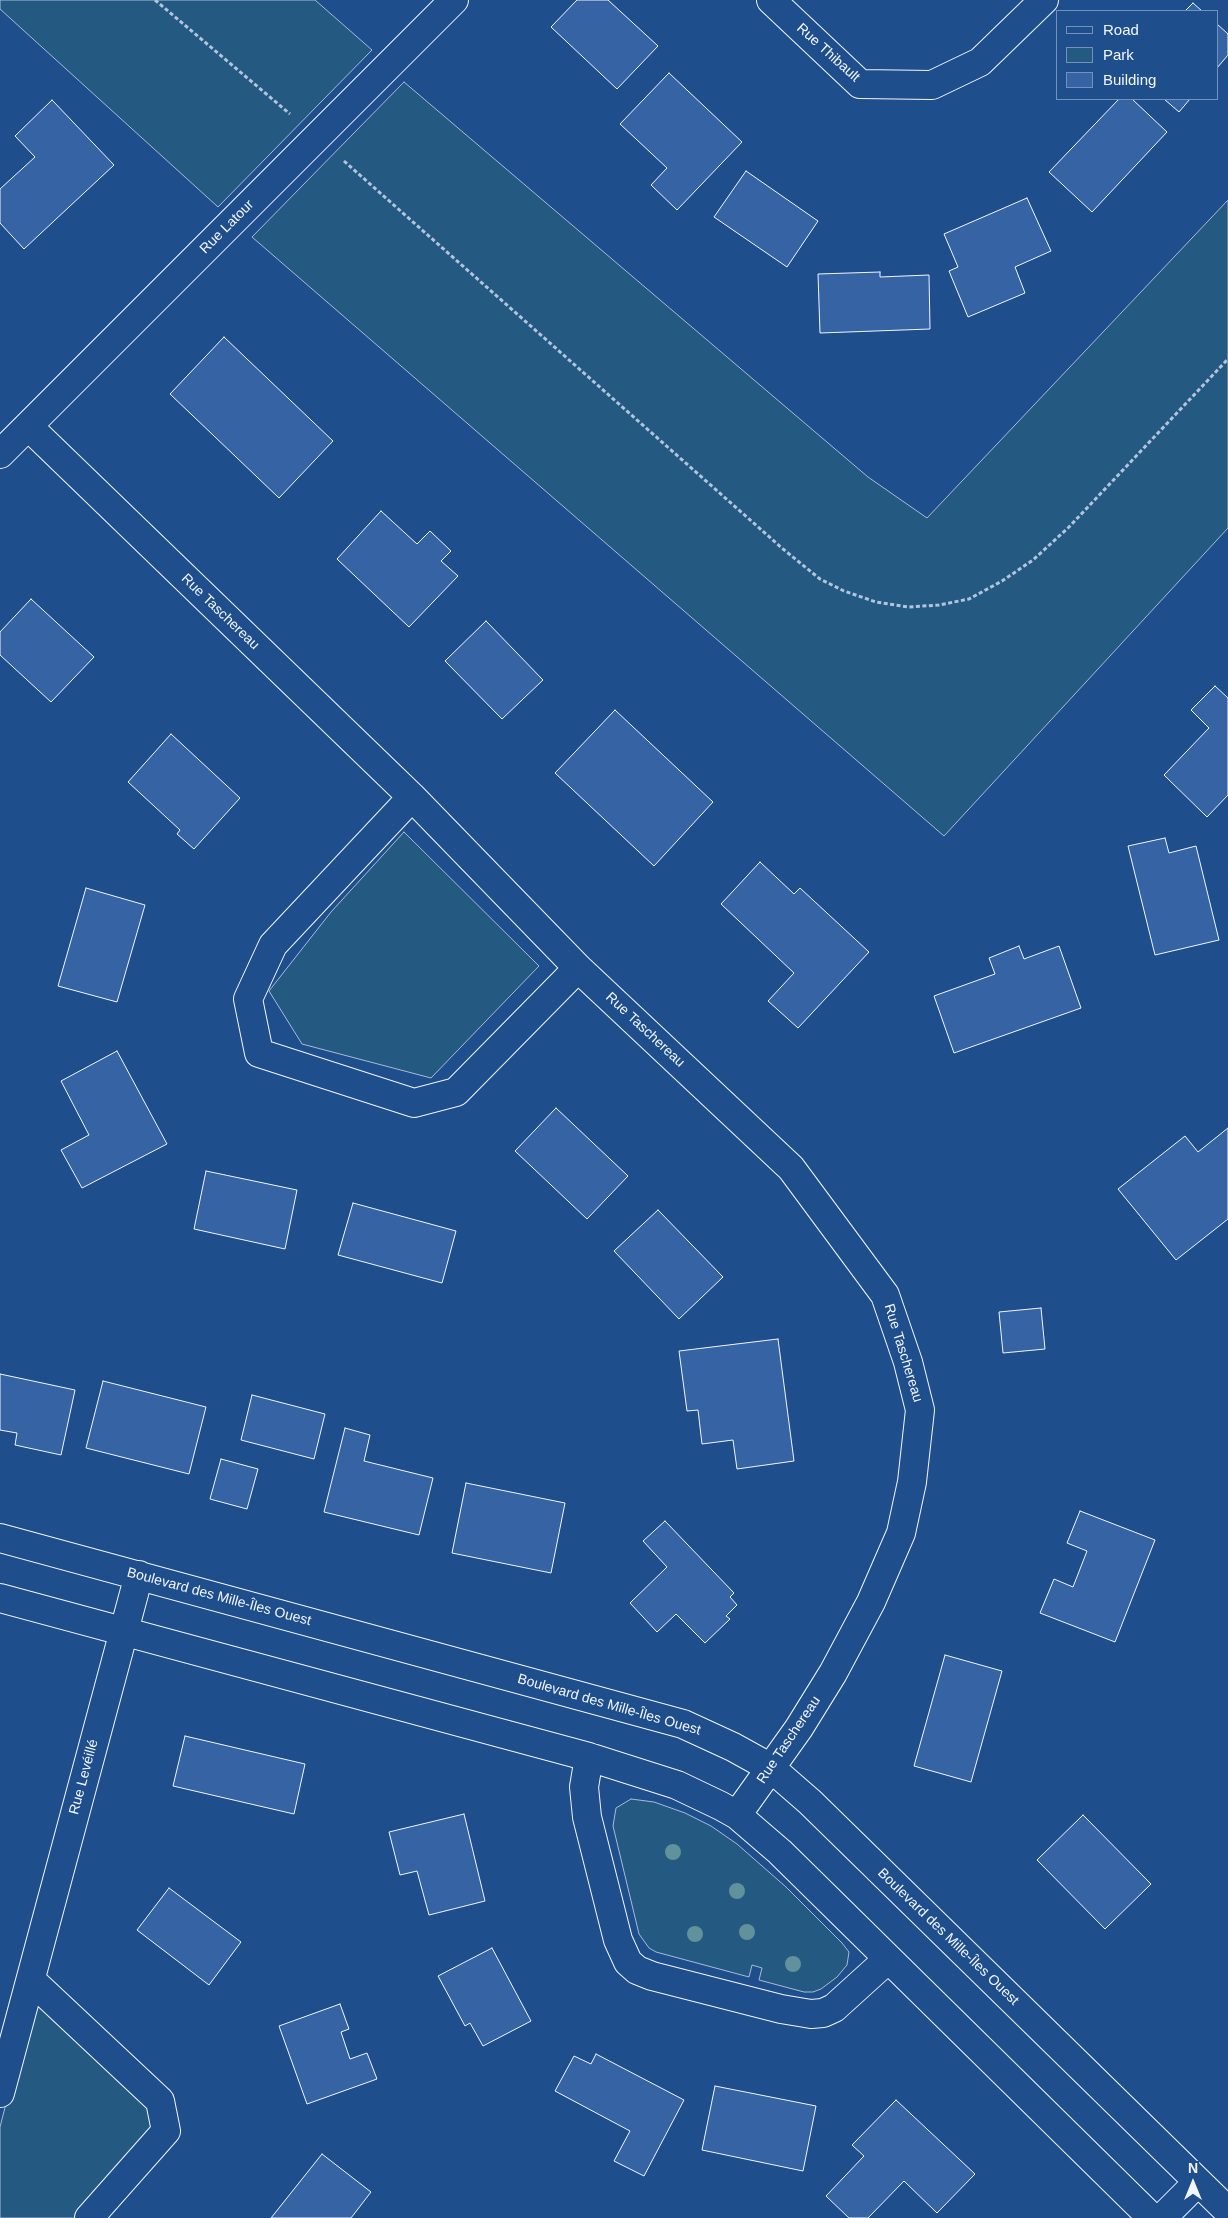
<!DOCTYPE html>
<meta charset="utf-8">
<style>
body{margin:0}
#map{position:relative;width:1228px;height:2218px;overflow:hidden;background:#1f4e8c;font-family:Arial,sans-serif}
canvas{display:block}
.legend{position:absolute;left:1056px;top:10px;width:162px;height:90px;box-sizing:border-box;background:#1f4e8c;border:1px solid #7391ba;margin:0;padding:6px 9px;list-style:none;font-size:15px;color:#f2f6ff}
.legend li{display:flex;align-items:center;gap:10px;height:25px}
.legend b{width:25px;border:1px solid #7391ba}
.north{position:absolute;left:1168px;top:2158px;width:50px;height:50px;-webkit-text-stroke:4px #1f4e8c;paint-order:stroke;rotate:0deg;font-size:14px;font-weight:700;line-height:20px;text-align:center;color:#f2f6ff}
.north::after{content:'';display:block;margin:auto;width:18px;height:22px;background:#f2f6ff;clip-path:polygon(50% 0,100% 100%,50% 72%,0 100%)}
</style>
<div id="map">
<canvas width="1228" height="2218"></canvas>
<ul class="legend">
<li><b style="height:6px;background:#1f4e8c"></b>Road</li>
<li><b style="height:14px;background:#245a82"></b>Park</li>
<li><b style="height:14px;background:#3563a3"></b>Building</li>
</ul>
<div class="north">N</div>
</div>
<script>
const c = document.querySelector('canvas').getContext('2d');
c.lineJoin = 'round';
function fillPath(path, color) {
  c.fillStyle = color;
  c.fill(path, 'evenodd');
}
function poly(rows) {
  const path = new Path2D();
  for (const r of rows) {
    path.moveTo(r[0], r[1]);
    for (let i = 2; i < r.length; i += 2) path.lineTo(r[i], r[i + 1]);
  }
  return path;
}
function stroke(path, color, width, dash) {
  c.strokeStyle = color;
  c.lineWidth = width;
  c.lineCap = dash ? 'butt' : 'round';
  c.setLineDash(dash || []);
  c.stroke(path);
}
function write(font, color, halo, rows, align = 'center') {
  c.font = font + ' Arial,sans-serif';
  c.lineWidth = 4;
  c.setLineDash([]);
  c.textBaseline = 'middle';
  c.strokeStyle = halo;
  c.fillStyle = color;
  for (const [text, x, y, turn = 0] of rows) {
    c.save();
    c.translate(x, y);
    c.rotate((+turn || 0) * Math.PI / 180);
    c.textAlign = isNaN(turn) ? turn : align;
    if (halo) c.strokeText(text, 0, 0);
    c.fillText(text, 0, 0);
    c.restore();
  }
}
const green = poly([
 [0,0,315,0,372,50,218,207,0,9,0,0],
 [404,82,868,477,927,518,1228,200,1228,528,944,836,252,237,404,82],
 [404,832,539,966,431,1078,302,1044,269,991,331,912,404,832],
 [631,1799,654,1802,685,1813,711,1826,737,1844,786,1887,842,1943,849,1952,847,1965,837,1977,821,1989,813,1992,804,1992,759,1980,762,1968,752,1965,749,1977,656,1952,649,1948,639,1934,613,1826,616,1808,631,1799],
 [34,1994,154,2102,158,2126,79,2218,0,2218,0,2127,34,1994]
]);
fillPath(green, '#245a82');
stroke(green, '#a8bbd7', 1);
const building = poly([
 [577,0,608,0,658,46,617,89,551,27,577,0],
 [1193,3,1202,11,1185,11,1193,3],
 [1217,24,1228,34,1228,55,1217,68,1217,24],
 [669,73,742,142,677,210,651,185,667,168,620,124,669,73],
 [1119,99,1132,99,1167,132,1092,212,1049,172,1119,99],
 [1164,99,1190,99,1179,112,1164,99],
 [52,100,114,165,24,249,0,223,0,189,35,157,15,136,52,100],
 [746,171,818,221,787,267,714,217,746,171],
 [1027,198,1051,251,1015,267,1025,293,968,317,949,271,958,267,944,234,1027,198],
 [880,272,880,277,929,275,930,329,820,333,818,274,880,272],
 [224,337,333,441,279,498,170,394,224,337],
 [381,511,417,544,430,531,451,551,441,561,458,576,409,627,337,559,381,511],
 [31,599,94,657,51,702,0,655,0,632,31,599],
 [486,621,543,680,502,719,445,661,486,621],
 [1215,686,1228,698,1228,795,1207,817,1164,775,1209,728,1191,710,1215,686],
 [615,710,713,802,654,866,555,773,615,710],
 [171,734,240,798,194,849,177,834,180,830,128,782,171,734],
 [1165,838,1169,853,1196,846,1219,940,1155,955,1128,846,1165,838],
 [760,862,794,894,800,888,869,952,798,1028,768,1001,794,973,721,904,760,862],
 [86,888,145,905,117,1002,58,986,86,888],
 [1019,946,1024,959,1059,946,1081,1008,954,1053,934,996,995,974,989,958,1019,946],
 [117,1051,167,1144,82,1188,61,1150,89,1135,61,1081,117,1051],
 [556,1108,628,1176,587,1219,515,1151,556,1108],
 [1228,1128,1228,1219,1176,1260,1118,1189,1185,1136,1198,1152,1228,1128],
 [206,1171,297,1190,285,1249,194,1229,206,1171],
 [353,1203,456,1231,442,1283,338,1255,353,1203],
 [658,1210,723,1277,679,1319,614,1251,658,1210],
 [1041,1308,1045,1349,1003,1353,999,1312,1041,1308],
 [778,1339,794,1461,737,1469,733,1440,702,1444,698,1410,687,1411,679,1351,778,1339],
 [0,1374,75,1390,61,1455,15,1445,17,1433,0,1430,0,1374],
 [103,1381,206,1407,189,1474,86,1448,103,1381],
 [252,1395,325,1414,314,1459,241,1440,252,1395],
 [345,1428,370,1435,364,1461,433,1478,419,1535,324,1512,345,1428],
 [221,1459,258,1469,247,1509,210,1499,221,1459],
 [466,1483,565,1503,551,1573,452,1553,466,1483],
 [1080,1511,1155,1540,1115,1642,1040,1613,1054,1579,1073,1587,1087,1551,1067,1543,1080,1511],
 [665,1521,734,1593,730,1597,737,1605,726,1616,730,1619,705,1643,676,1614,657,1632,630,1603,667,1567,643,1541,665,1521],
 [945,1655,1002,1671,971,1782,914,1766,945,1655],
 [185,1736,305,1764,294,1814,173,1786,185,1736],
 [464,1814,485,1901,429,1915,417,1871,400,1875,389,1832,464,1814],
 [1083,1815,1151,1884,1105,1929,1037,1860,1083,1815],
 [169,1888,241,1942,209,1985,137,1930,169,1888],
 [492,1948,531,2021,483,2046,470,2023,465,2026,438,1976,492,1948],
 [340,2004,349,2029,341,2032,350,2059,367,2053,377,2079,307,2104,279,2026,340,2004],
 [596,2054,684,2100,644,2176,614,2161,630,2131,555,2091,574,2056,591,2064,596,2054],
 [715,2086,816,2106,803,2171,702,2150,715,2086],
 [896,2100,975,2174,937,2213,904,2181,868,2218,849,2218,826,2196,864,2156,852,2145,896,2100],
 [322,2154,371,2192,351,2218,271,2218,322,2154]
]);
fillPath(building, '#3563a3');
stroke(building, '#f2f6ff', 1);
const minor = poly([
 [771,0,860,84,932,85,980,62,1044,0],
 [28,426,412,797,578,968,791,1168,885,1295,908,1362,920,1410,912,1482,901,1533,871,1602,833,1673,799,1728,737,1815],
 [0,454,454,0],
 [412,797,273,945,248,999,259,1053,414,1103,456,1092,578,968],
 [0,1538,683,1724,733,1747,771,1768,810,1802,1228,2211],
 [0,1598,589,1757,677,1785,721,1806,737,1815,780,1852,1152,2218],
 [589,1757,584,1787,587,1817,618,1940,628,1962,637,1970,652,1976,781,2009,811,2014,823,2013,834,2008,887,1960],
 [31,1980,160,2101,166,2131,89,2218],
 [0,2093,139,1575],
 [1162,2218,1198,2182]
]);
stroke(minor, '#f2f6ff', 30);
stroke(poly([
 [155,0,290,114],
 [344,161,783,549,820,579,844,591,876,602,908,607,939,605,969,599,1002,581,1033,560,1069,527,1228,359]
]), '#b3c4dc', 3, [4, 2.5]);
stroke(minor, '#1f4e8c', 28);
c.fillStyle = '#61919a';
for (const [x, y] of [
 [673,1852],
 [737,1891],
 [747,1932],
 [695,1934],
 [793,1964]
]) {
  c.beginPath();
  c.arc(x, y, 8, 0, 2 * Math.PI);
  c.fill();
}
write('14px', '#f2f6ff', '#1f4e8c', [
 ["Rue Thibault",828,53,42],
 ["Rue Latour",227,227,-45],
 ["Rue Taschereau",220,612,44],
 ["Rue Taschereau",645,1030,43],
 ["Rue Taschereau",903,1353,73],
 ["Boulevard des Mille-Îles Ouest",219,1597,15],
 ["Boulevard des Mille-Îles Ouest",609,1705,16],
 ["Rue Taschereau",789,1740,-56],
 ["Rue Levéillé",84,1777,-75],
 ["Boulevard des Mille-Îles Ouest",948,1937,44]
]);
</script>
